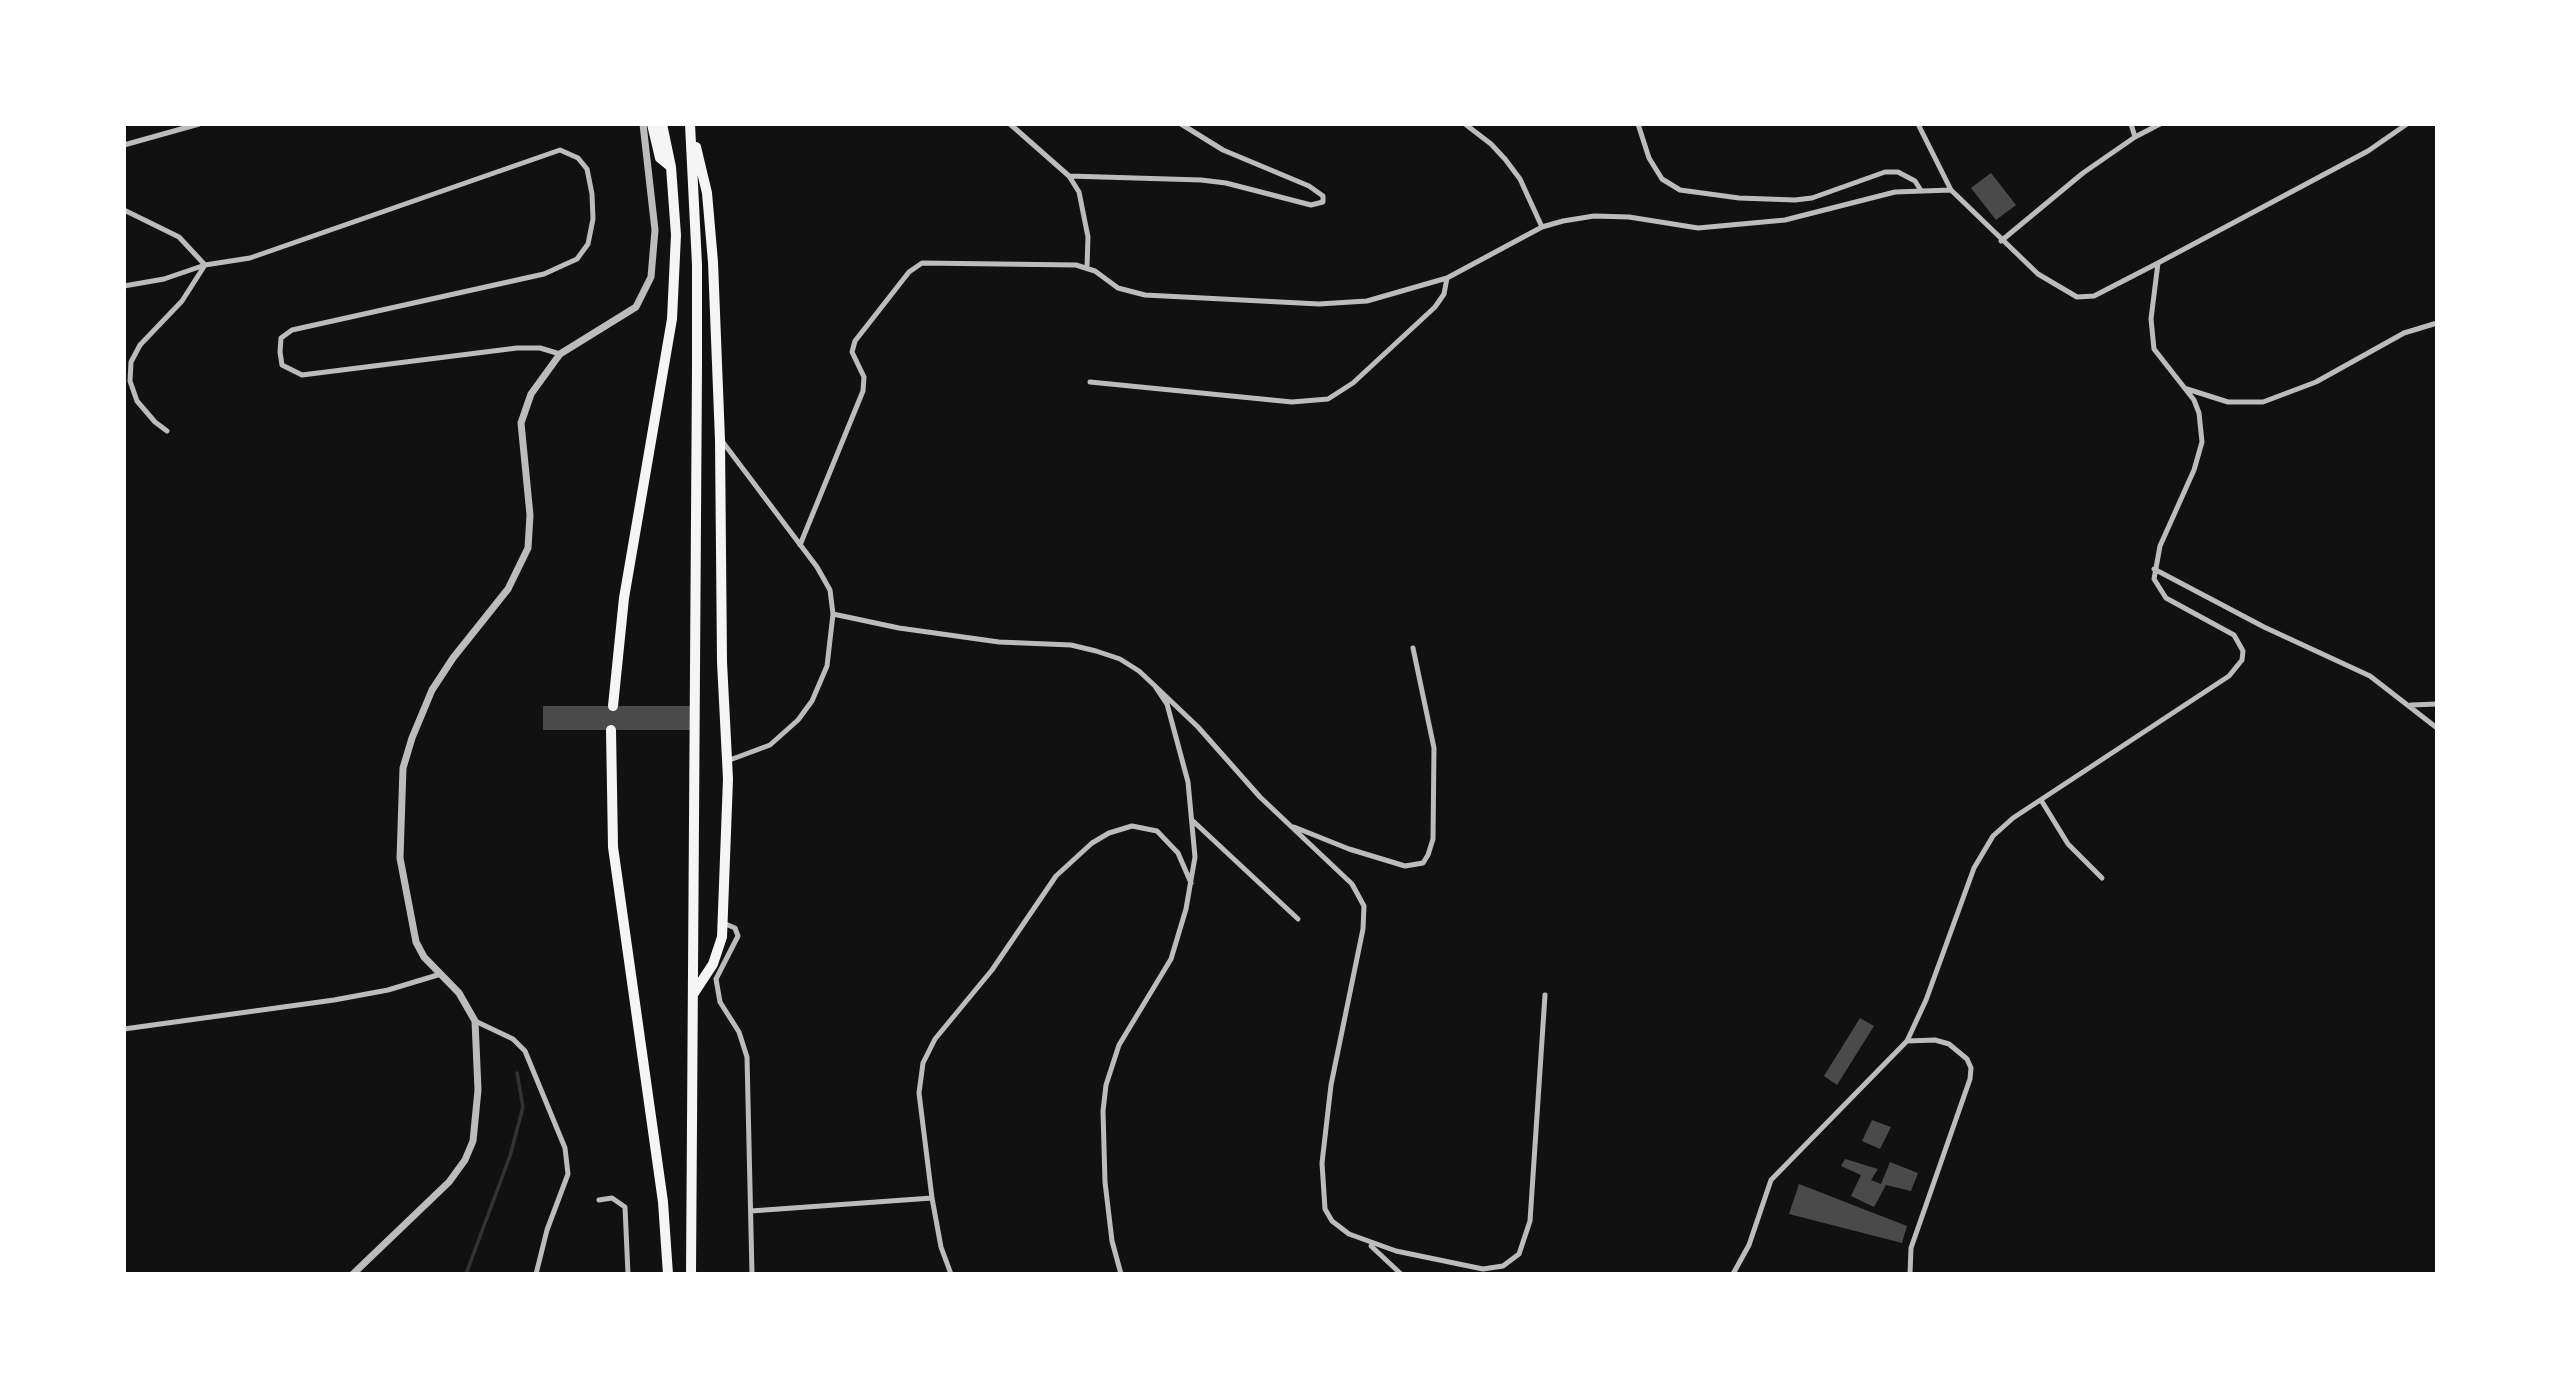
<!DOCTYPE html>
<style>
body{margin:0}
#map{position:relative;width:2561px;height:1398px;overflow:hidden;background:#111;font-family:"Alegreya Sans",sans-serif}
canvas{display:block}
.frame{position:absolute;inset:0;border:126px solid #fff;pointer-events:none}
</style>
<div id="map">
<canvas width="2561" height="1398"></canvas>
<div class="frame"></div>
</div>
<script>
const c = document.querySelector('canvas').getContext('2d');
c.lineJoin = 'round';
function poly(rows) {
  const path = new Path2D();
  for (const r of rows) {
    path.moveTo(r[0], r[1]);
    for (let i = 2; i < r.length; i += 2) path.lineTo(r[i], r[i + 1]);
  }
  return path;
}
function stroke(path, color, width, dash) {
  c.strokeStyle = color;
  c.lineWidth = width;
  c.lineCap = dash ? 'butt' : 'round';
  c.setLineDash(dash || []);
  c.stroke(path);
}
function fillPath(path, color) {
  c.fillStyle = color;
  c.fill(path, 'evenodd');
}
stroke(poly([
 [466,1274,510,1156,523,1107,517,1073]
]), '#333', 3.5);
fillPath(poly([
 [1991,173,2016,205,1996,220,1971,188],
 [543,706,690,706,690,730,543,730],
 [1860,1018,1874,1026,1837,1085,1824,1076],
 [1872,1120,1891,1127,1880,1149,1862,1141],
 [1845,1159,1878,1169,1871,1180,1881,1184,1890,1162,1918,1173,1911,1191,1886,1185,1874,1207,1851,1196,1861,1175,1841,1166],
 [1799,1184,1907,1226,1902,1243,1789,1214]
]), '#4a4a4a');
stroke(poly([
 [1010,124,1069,176,1079,192,1088,237,1087,267],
 [1465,124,1491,144,1505,159,1520,179,1542,227],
 [1638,124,1649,158,1662,179,1680,190,1739,198,1795,200,1812,198,1885,172,1898,172,1915,181,1920,189],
 [1918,124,1951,190,2038,274,2077,297,2094,296,2158,263,2368,151,2407,124],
 [2131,124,2135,137],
 [124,145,199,124],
 [1069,176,1201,180,1226,183,1311,205,1323,202,1323,196,1309,186,1223,150,1181,124],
 [124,210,179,237,205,265,182,301,140,345,131,362,130,381,137,401,155,422,167,431],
 [2001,241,2083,173,2135,137,2160,124],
 [124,286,164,279,205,265,250,258,560,150,578,158,587,169,592,194,593,219,588,244,577,259,544,274,292,330,281,338,280,352,282,365,302,375,517,348,540,348,560,354],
 [1090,382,1292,402,1328,399,1353,383,1435,307,1444,294,1447,278],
 [2187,389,2228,402,2263,402,2316,382,2404,333,2437,323],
 [722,441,817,567,830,590,833,614,827,666,812,701,798,720,770,745,727,761],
 [800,545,863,391,864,377,852,352,855,341,909,272,922,263,1076,265,1095,271,1118,288,1145,295,1319,304,1367,301,1447,278,1542,227,1563,221,1594,216,1629,217,1698,228,1785,220,1895,192,1951,190],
 [2154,569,2264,627,2370,676,2437,728],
 [833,614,899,628,999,642,1071,645,1096,651,1120,659,1139,671,1155,686,1167,704,1188,782,1195,857,1186,909,1171,959,1119,1045,1106,1085,1103,1111,1105,1182,1112,1241,1121,1274],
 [1155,686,1198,727,1260,797,1352,884,1364,906,1363,929,1331,1085,1322,1163,1325,1209,1332,1221,1349,1234,1396,1251,1483,1269,1503,1266,1519,1254,1530,1221,1545,995],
 [2411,705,2437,704],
 [2041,800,2068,844,2102,878],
 [1193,821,1298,919],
 [1294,827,1349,849,1405,866,1423,863,1428,855,1433,839,1434,748,1413,648],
 [723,923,735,928,738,936,716,979,720,1002,739,1032,747,1057,752,1274],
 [475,1021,513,1039,525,1051,565,1148,568,1174,547,1230,536,1274],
 [124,1029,334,1000,388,990,441,974],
 [1907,1041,1935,1040,1949,1044,1967,1059,1971,1068,1970,1079,1911,1248,1910,1274],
 [599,1200,612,1198,625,1207,628,1274],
 [751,1211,932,1198],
 [1371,1246,1401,1274],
 [951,1274,941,1247,932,1198,919,1093,923,1063,935,1039,992,970,1056,876,1092,843,1109,833,1132,826,1157,831,1178,853,1191,883],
 [1733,1274,1749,1245,1771,1180,1907,1041,1926,1000,1974,868,1993,836,2013,818,2229,676,2242,660,2243,651,2234,635,2166,598,2154,579,2160,546,2194,470,2202,442,2199,413,2194,400,2154,349,2151,319,2158,263]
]), '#bcbcbc', 5);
stroke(poly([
 [353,1274,449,1182,465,1160,473,1141,478,1090,475,1021,459,993,424,957,416,942,400,858,403,768,412,738,432,690,453,658,508,589,528,548,530,515,521,423,531,394,560,354,636,307,651,277,655,230,643,124]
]), '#bcbcbc', 7);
stroke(poly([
 [652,124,660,158,671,167],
 [690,124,697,265,697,367,691,1274],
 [613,706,624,598,672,319,676,235,671,167,662,124],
 [611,730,613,847,663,1202,668,1274],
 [694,993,713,964,722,937,728,779,722,662,720,440,713,262,707,193,696,147]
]), '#f5f5f5', 10);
</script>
